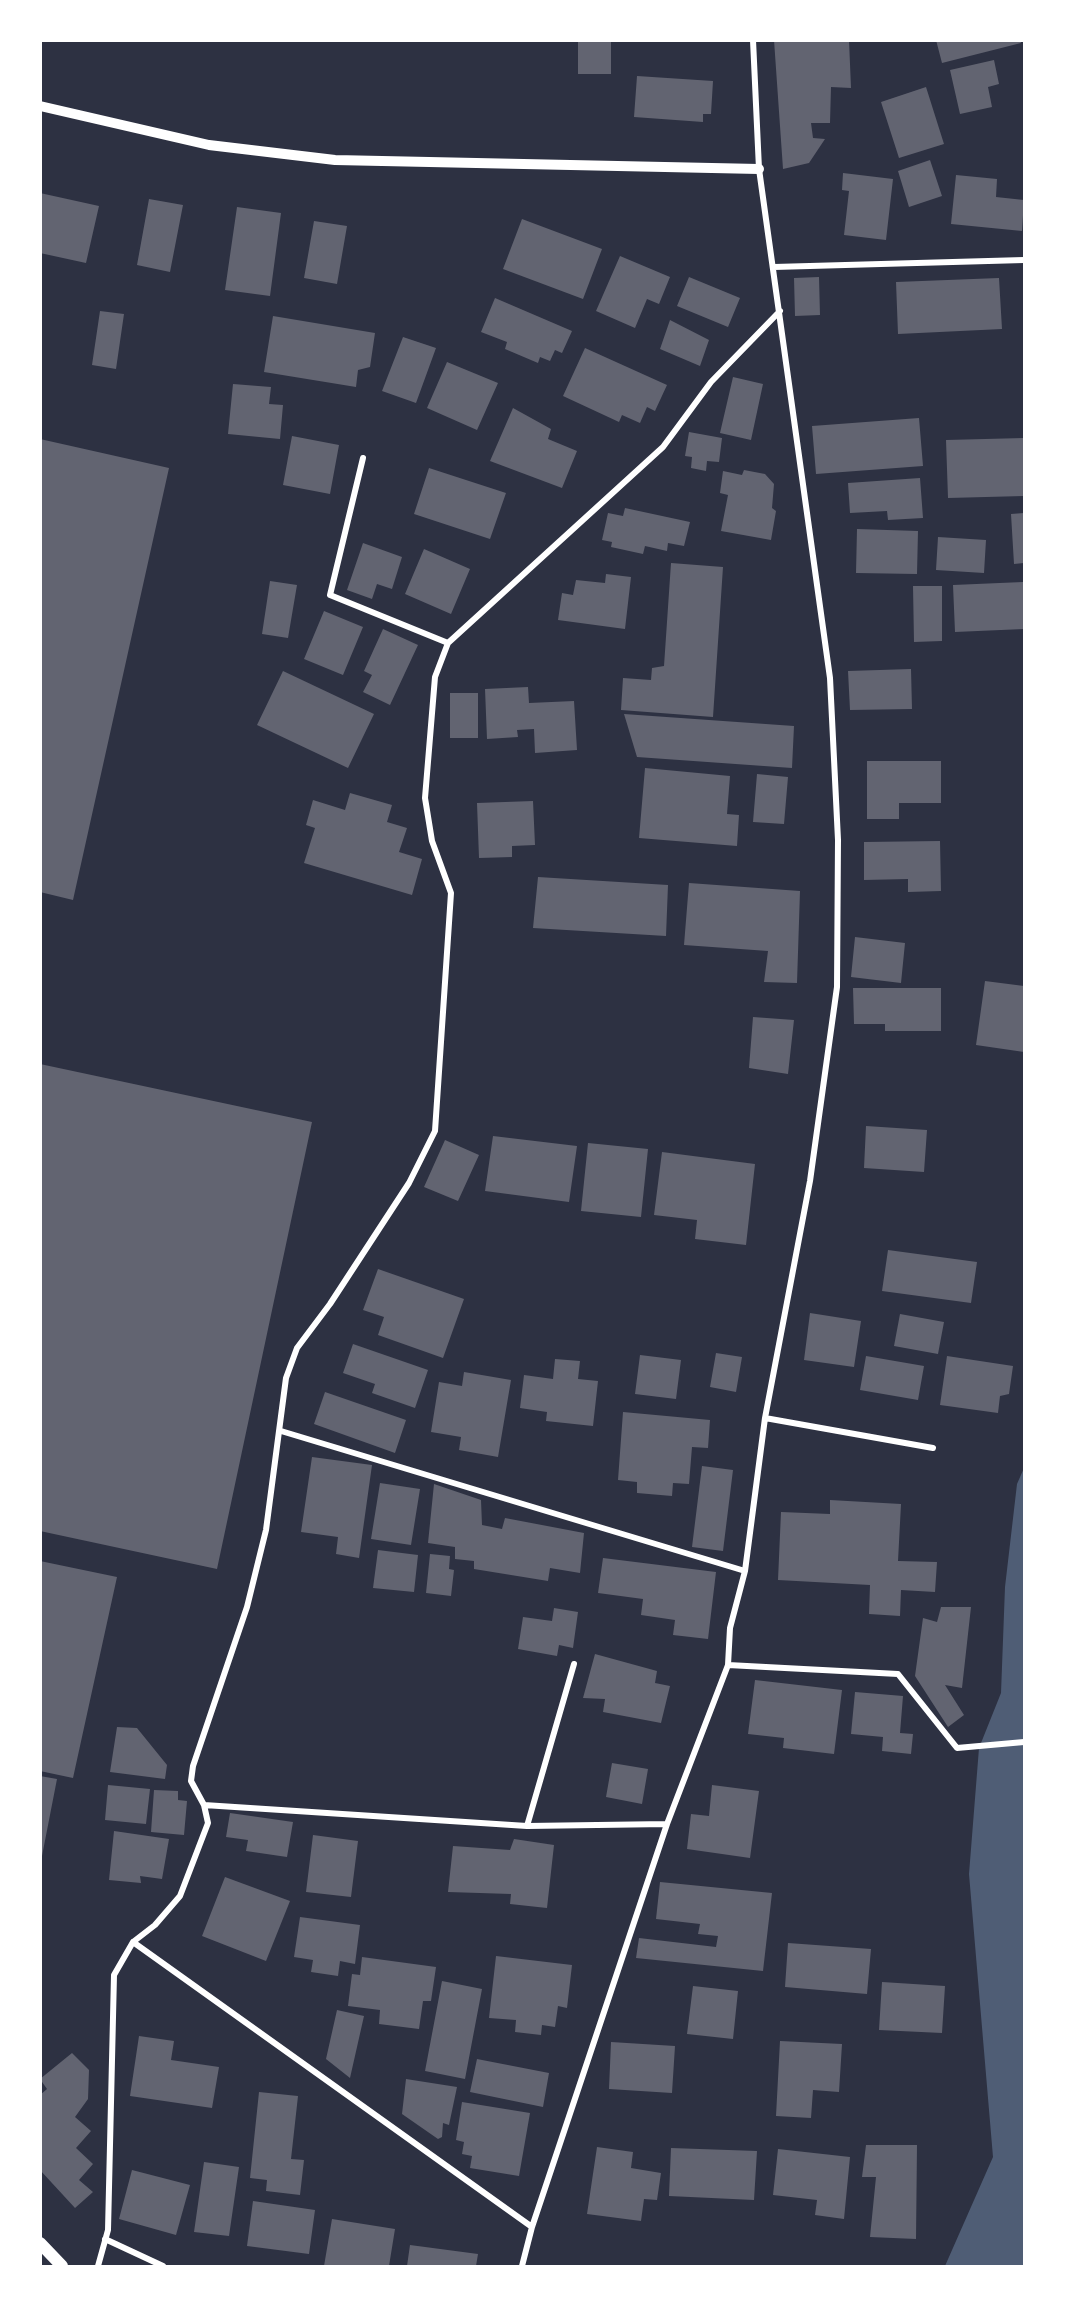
<!DOCTYPE html>
<style>
body{margin:0}
#map{position:relative;width:1065px;height:2307px;overflow:hidden;background:#2d3142;font-family:Bitter,serif}
canvas{display:block}
.frame{position:absolute;inset:0;border:42px solid #fff;pointer-events:none}
</style>
<div id="map">
<canvas width="1065" height="2307"></canvas>
<div class="frame"></div>
</div>
<script>
const c = document.querySelector('canvas').getContext('2d');
c.lineJoin = 'round';
function fillPath(path, color) {
  c.fillStyle = color;
  c.fill(path, 'evenodd');
}
function poly(rows) {
  const path = new Path2D();
  for (const r of rows) {
    path.moveTo(r[0], r[1]);
    for (let i = 2; i < r.length; i += 2) path.lineTo(r[i], r[i + 1]);
  }
  return path;
}
function stroke(path, color, width, dash) {
  c.strokeStyle = color;
  c.lineWidth = width;
  c.lineCap = dash ? 'butt' : 'round';
  c.setLineDash(dash || []);
  c.stroke(path);
}
fillPath(poly([
 [1024,1468,1024,2266,945,2266,993,2157,969,1874,979,1748,1001,1693,1005,1587,1017,1484]
]), '#4f5d75');
fillPath(poly([
 [578,40,611,40,611,74,578,74],
 [774,40,849,40,851,88,831,87,830,123,811,123,813,138,825,139,809,163,783,169],
 [936,40,1020,40,1021,43,942,63],
 [994,60,999,84,988,87,992,107,960,114,950,70],
 [637,76,713,81,711,114,703,114,703,122,634,117],
 [926,87,944,144,899,158,881,102],
 [930,160,942,196,909,207,898,171],
 [843,173,893,179,886,240,844,235,849,191,842,190],
 [956,175,997,179,996,197,1024,200,1022,231,951,224],
 [40,193,99,206,86,263,40,253],
 [149,199,183,205,170,272,137,265],
 [237,207,281,213,270,296,225,290],
 [522,219,602,249,583,299,503,269],
 [314,221,347,226,337,284,304,278],
 [620,256,670,277,659,304,647,299,635,328,596,311],
 [689,277,740,298,728,327,677,306],
 [819,277,820,315,795,316,794,278],
 [999,278,1002,329,898,334,896,282],
 [495,298,572,331,562,353,555,350,550,361,540,357,538,363,505,349,507,342,481,332],
 [100,311,124,314,116,369,92,365],
 [273,316,375,333,370,367,358,370,356,387,264,372],
 [670,320,709,340,700,366,660,349],
 [403,337,436,348,416,403,382,391],
 [585,348,667,385,655,411,647,407,640,423,622,415,619,422,563,396],
 [447,362,498,383,477,430,427,408],
 [733,377,763,384,751,440,720,433],
 [233,384,271,387,269,404,283,405,280,439,228,434],
 [513,408,551,429,548,439,577,451,562,488,490,461],
 [919,418,923,466,816,474,812,426],
 [689,432,722,438,719,462,707,461,706,471,691,468,692,457,685,456],
 [292,436,339,445,330,494,283,485],
 [1024,438,1024,496,948,498,946,440],
 [40,439,169,468,73,900,40,892],
 [429,468,506,493,490,539,414,514],
 [744,470,765,474,774,484,772,508,776,511,771,540,721,531,728,495,720,493,723,471,742,475],
 [920,478,923,518,888,520,887,511,850,513,848,483],
 [625,508,690,522,684,546,668,543,667,551,645,546,643,554,611,547,612,542,602,540,608,513,623,516],
 [1024,513,1024,563,1014,564,1011,514],
 [857,529,918,531,917,574,856,573],
 [938,537,986,540,984,573,936,570],
 [363,543,402,557,392,589,377,584,372,599,347,590],
 [424,549,470,569,451,614,405,594],
 [671,563,723,567,713,717,621,710,623,678,651,680,652,668,664,666],
 [606,574,631,577,625,629,558,620,562,593,573,595,576,580,605,583],
 [270,581,297,585,288,638,262,634],
 [1023,582,1024,629,955,632,953,585],
 [913,586,942,586,942,641,914,642],
 [324,611,363,627,343,675,304,659],
 [383,629,418,645,390,705,363,692,372,675,364,671],
 [911,669,912,709,850,710,848,671],
 [283,671,374,714,348,768,257,725],
 [528,687,529,703,574,701,577,750,535,753,534,729,517,730,518,737,487,739,485,689],
 [450,693,478,693,478,738,450,738],
 [624,714,794,726,792,768,637,757],
 [867,761,941,761,941,803,899,803,899,819,867,819],
 [645,768,730,776,727,814,739,815,737,846,639,838],
 [757,774,788,777,784,824,753,822],
 [350,793,392,805,387,822,407,828,399,852,422,859,412,895,304,863,315,828,306,825,313,800,345,810],
 [533,801,535,845,512,846,512,857,479,858,477,803],
 [940,841,941,891,908,892,908,879,864,880,864,842],
 [538,877,668,885,666,936,533,928],
 [689,883,800,891,797,983,764,982,768,951,684,945],
 [855,937,905,943,901,983,851,977],
 [985,981,1024,986,1024,1052,976,1045],
 [853,988,941,988,941,1031,885,1031,885,1024,854,1024],
 [753,1017,794,1020,788,1074,749,1068],
 [40,1064,312,1122,217,1569,40,1531],
 [866,1126,927,1130,924,1172,864,1168],
 [493,1136,577,1146,569,1202,485,1191],
 [445,1140,479,1155,458,1201,424,1187],
 [588,1143,648,1149,641,1217,581,1211],
 [662,1152,755,1164,746,1245,695,1239,697,1220,654,1215],
 [888,1250,977,1262,971,1303,882,1291],
 [378,1269,464,1299,443,1358,378,1335,384,1317,363,1310],
 [810,1313,861,1321,854,1367,804,1360],
 [900,1314,944,1322,938,1354,894,1346],
 [353,1344,428,1370,415,1408,372,1393,375,1384,343,1373],
 [716,1353,742,1357,736,1392,710,1387],
 [640,1355,681,1360,676,1399,635,1394],
 [866,1356,924,1366,918,1400,860,1390],
 [947,1356,1013,1366,1009,1394,1000,1396,998,1413,940,1405],
 [555,1359,580,1361,578,1379,598,1381,593,1426,546,1421,547,1412,520,1408,524,1375,553,1379],
 [464,1372,511,1380,498,1457,459,1450,461,1437,431,1432,439,1382,462,1386],
 [325,1392,406,1420,395,1453,314,1424],
 [623,1412,710,1420,708,1448,692,1447,689,1484,673,1483,672,1496,637,1493,637,1482,618,1480],
 [312,1457,372,1465,359,1558,336,1554,338,1537,301,1532],
 [702,1466,733,1470,723,1551,692,1547],
 [380,1483,420,1489,411,1545,371,1539],
 [434,1484,481,1500,482,1525,502,1529,505,1518,584,1533,580,1573,550,1568,548,1581,474,1569,474,1561,455,1559,455,1547,428,1543],
 [830,1500,901,1504,898,1561,937,1562,935,1592,901,1590,900,1616,869,1614,870,1585,778,1580,781,1512,830,1514],
 [378,1550,418,1555,414,1592,373,1588],
 [430,1554,450,1556,449,1569,454,1570,451,1596,426,1593],
 [603,1558,716,1572,708,1639,673,1635,675,1620,641,1615,643,1599,598,1593],
 [40,1561,117,1577,73,1778,40,1771],
 [941,1607,971,1607,962,1688,945,1685,964,1715,948,1727,915,1676,923,1618,937,1622],
 [554,1608,578,1612,573,1648,559,1645,557,1656,518,1649,523,1617,552,1621],
 [595,1654,657,1671,655,1683,670,1686,661,1723,603,1712,605,1699,583,1698],
 [755,1680,842,1690,834,1754,783,1748,784,1738,748,1734],
 [855,1692,903,1696,900,1733,913,1734,911,1754,882,1751,883,1737,851,1734],
 [117,1727,137,1728,167,1765,165,1779,110,1772],
 [612,1763,648,1769,642,1804,606,1797],
 [40,1776,57,1779,42,1856,40,1856],
 [108,1785,150,1789,146,1824,105,1820],
 [712,1785,759,1791,750,1858,687,1849,691,1814,709,1816],
 [154,1790,178,1791,178,1800,187,1801,184,1835,151,1832],
 [230,1813,293,1822,287,1857,246,1851,248,1840,226,1837],
 [114,1831,169,1839,162,1879,140,1876,141,1883,109,1880],
 [313,1835,358,1841,351,1897,306,1892],
 [514,1839,554,1845,547,1908,510,1904,511,1894,448,1892,453,1846,510,1850],
 [225,1877,290,1901,266,1961,202,1936],
 [660,1882,772,1893,763,1971,636,1958,639,1938,716,1947,718,1936,698,1934,700,1924,656,1919],
 [300,1917,360,1925,355,1964,340,1961,338,1976,311,1972,313,1960,294,1957],
 [788,1943,871,1949,867,1994,785,1987],
 [496,1956,572,1965,567,2008,558,2006,555,2027,542,2025,541,2035,515,2032,516,2020,489,2018],
 [362,1957,436,1967,431,2001,423,2001,419,2029,379,2024,380,2010,348,2006,352,1974,360,1975],
 [442,1981,482,1989,465,2079,425,2071],
 [882,1982,945,1986,942,2033,879,2030],
 [693,1986,738,1991,733,2039,687,2034],
 [337,2010,364,2016,350,2078,326,2059],
 [139,2036,174,2041,171,2060,219,2067,212,2108,130,2096],
 [780,2041,842,2044,839,2092,813,2090,811,2118,776,2116],
 [611,2042,675,2046,672,2093,609,2089],
 [72,2053,89,2070,88,2099,75,2117,91,2131,76,2148,93,2164,79,2180,93,2192,75,2208,40,2170,40,2095,47,2089,40,2079],
 [477,2059,549,2073,543,2107,470,2092],
 [406,2079,457,2087,449,2125,443,2123,442,2137,438,2139,402,2114],
 [259,2092,298,2096,291,2159,304,2160,300,2195,266,2191,267,2180,250,2178],
 [462,2102,530,2113,519,2176,470,2168,472,2156,462,2154,464,2142,456,2140],
 [866,2145,917,2145,916,2239,870,2237,876,2177,862,2177],
 [597,2147,633,2152,631,2168,661,2173,657,2200,644,2199,641,2221,587,2214],
 [671,2148,757,2151,754,2200,669,2196],
 [778,2149,850,2157,844,2219,815,2215,817,2200,773,2195],
 [204,2162,239,2167,229,2236,194,2232],
 [132,2170,190,2185,176,2235,119,2219],
 [253,2201,315,2210,309,2254,247,2246],
 [332,2219,395,2229,389,2266,324,2266],
 [410,2245,478,2254,476,2266,407,2266]
]), '#626471');
stroke(poly([
 [774,267,1024,260],
 [363,458,330,595,448,643],
 [765,1418,933,1448],
 [281,1431,745,1571],
 [728,1665,898,1674,957,1748,1024,1742],
 [204,1805,527,1826,667,1824],
 [527,1826,574,1664],
 [133,1942,532,2227],
 [105,2239,163,2266],
 [98,2266,108,2230,114,1975,133,1942,155,1925,180,1896,208,1823,204,1805,191,1781,193,1766,247,1607,266,1530,286,1378,297,1348,330,1304,409,1183,435,1131,451,893,432,841,425,798,435,677,448,643,663,447,711,382,780,311],
 [522,2266,532,2227,667,1824,728,1665,730,1628,745,1571,765,1418,810,1181,837,987,838,840,830,678,759,169,753,40]
]), '#fff', 6);
stroke(poly([
 [40,106,209,145,335,160,759,169]
]), '#fff', 10);
stroke(poly([
 [40,2243,62,2266]
]), '#fff', 12);
</script>
